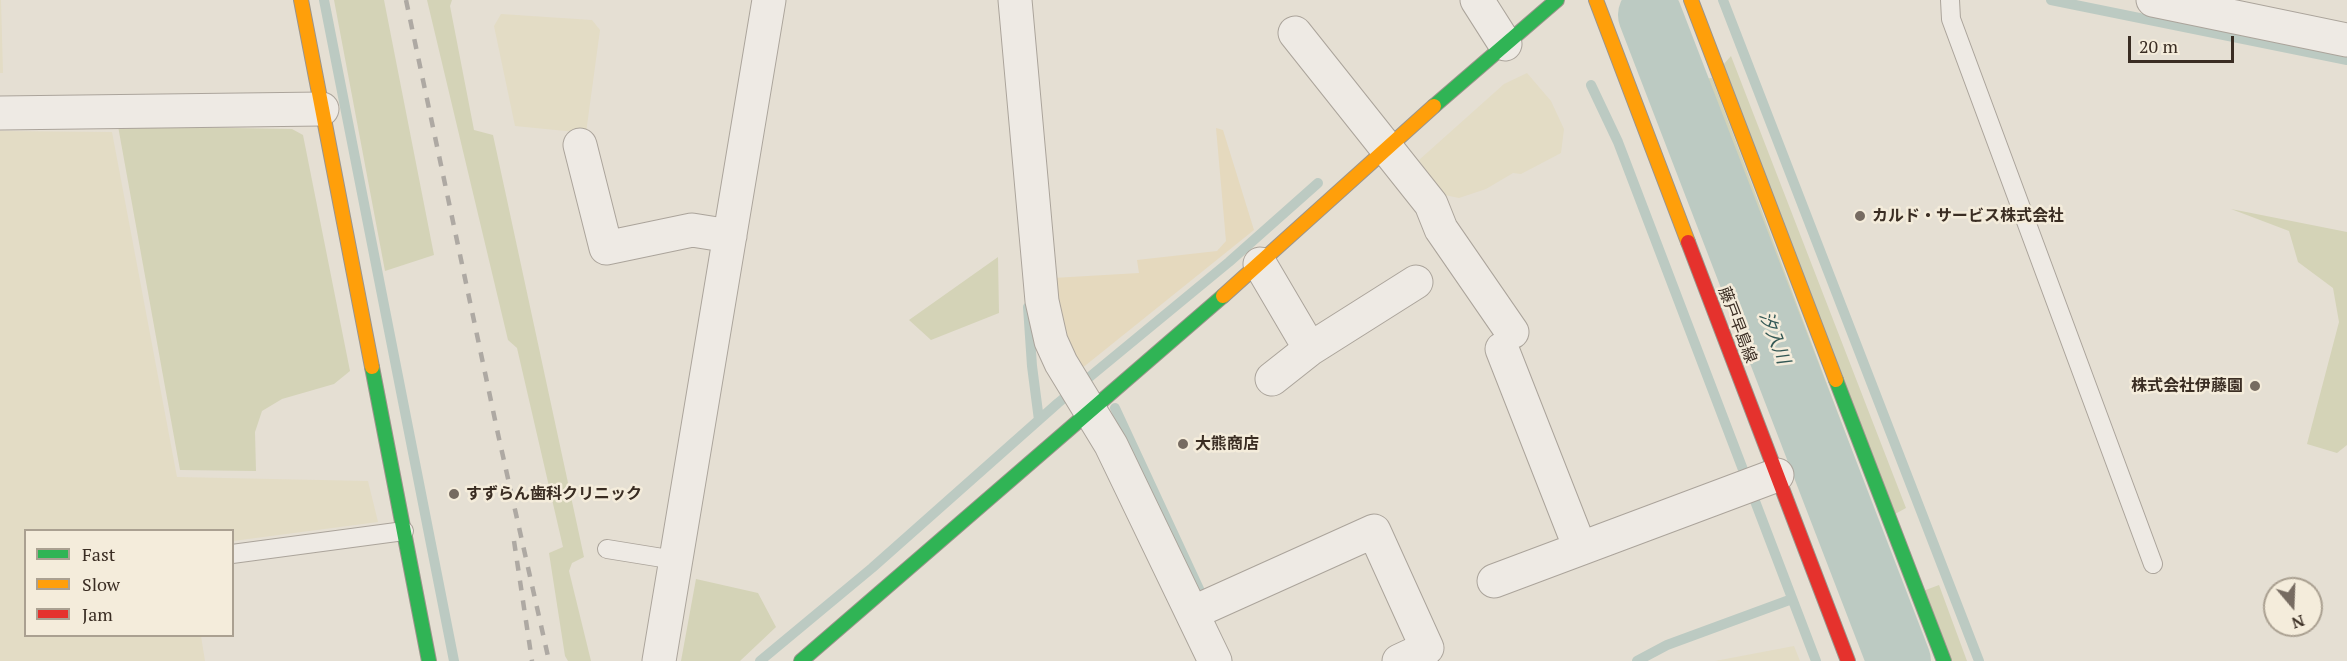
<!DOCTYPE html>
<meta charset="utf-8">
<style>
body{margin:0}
#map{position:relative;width:2347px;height:661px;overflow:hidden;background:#e5dfd3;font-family:"PT Serif",serif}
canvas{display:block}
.legend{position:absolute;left:24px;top:529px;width:210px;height:108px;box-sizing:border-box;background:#f4ecdb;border:2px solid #aaa091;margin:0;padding:8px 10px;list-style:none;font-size:18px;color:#3a2d23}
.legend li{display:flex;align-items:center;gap:12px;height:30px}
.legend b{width:30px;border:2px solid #aaa091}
.north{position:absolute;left:2263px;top:577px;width:60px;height:60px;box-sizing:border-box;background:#f4ecdb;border:2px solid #aaa091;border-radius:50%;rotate:161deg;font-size:16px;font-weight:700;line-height:24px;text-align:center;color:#3a2d23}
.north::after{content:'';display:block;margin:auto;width:21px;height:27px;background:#766b61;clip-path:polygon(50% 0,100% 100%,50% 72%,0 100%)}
.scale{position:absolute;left:2128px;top:36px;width:106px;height:27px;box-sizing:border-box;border:3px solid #3a2d23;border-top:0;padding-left:8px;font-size:18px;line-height:21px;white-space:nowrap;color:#3a2d23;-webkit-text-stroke:4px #f4ecdb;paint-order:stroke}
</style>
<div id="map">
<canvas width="2347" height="661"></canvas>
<ul class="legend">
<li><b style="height:8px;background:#30b455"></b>Fast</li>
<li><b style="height:8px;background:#ff9f0a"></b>Slow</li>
<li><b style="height:8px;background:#e5322d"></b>Jam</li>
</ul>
<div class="north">N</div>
<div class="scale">20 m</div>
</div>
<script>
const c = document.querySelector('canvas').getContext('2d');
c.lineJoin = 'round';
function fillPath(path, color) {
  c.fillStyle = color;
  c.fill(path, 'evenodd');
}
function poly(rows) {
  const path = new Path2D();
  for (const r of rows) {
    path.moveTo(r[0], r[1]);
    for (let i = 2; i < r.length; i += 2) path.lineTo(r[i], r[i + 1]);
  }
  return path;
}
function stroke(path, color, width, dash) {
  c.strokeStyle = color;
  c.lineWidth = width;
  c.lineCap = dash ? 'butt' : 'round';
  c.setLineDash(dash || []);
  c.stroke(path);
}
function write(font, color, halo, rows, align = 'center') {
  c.font = font + ' "PT Serif","Noto Sans JP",serif';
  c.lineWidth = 5;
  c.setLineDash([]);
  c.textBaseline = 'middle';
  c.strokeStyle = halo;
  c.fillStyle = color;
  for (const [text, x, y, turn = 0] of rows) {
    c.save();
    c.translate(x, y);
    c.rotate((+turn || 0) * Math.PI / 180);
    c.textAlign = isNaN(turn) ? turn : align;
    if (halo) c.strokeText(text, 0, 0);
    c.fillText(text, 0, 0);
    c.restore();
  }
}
fillPath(poly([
 [0,0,1,0,3,73,0,73],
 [501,14,592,20,600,30,586,133,515,126,494,26],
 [1527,73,1551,101,1564,129,1561,153,1521,174,1513,173,1486,189,1459,198,1440,194,1419,160,1504,84],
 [0,131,112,132,177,477,368,481,378,522,233,541,232,530,26,530,26,636,201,636,205,661,0,661],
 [1794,646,1800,661,1715,661]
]), '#e3dcc5');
fillPath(poly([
 [334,0,384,0,434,255,385,271],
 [427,0,452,0,450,6,474,130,493,135,584,557,572,563,569,571,591,661,568,661,565,656,549,553,563,547,517,348,508,340],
 [1687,47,1701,79,1712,78,1931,661,1914,661,1676,50],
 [1731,56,1906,508,1895,514,1723,65],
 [118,126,292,129,303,135,350,371,334,384,282,399,262,411,255,432,256,471,180,470],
 [2231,209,2347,232,2347,445,2337,453,2307,444,2339,322,2333,288,2298,262,2289,231],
 [998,257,999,313,931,340,909,320],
 [696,579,758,593,776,627,740,661,681,661],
 [1939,585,1967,661,1951,661,1923,591]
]), '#d4d3b7');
fillPath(poly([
 [1216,128,1223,130,1254,230,1081,369,1070,355,1053,278,1139,273,1137,260,1217,251,1226,241]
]), '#e5d9be');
stroke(poly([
 [324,0,454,661],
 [1723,0,1979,661],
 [2051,0,2347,60],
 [1591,85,1618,142,1816,661],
 [1028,307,1032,366,1039,420],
 [1115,408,1206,604],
 [760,661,872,568,1058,403,1229,262,1318,183],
 [1637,661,1667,645,1792,599]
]), '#bccac2', 10);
stroke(poly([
 [1650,15,1899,661]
]), '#bccac2', 64);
const lane = poly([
 [1950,0,1951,19,2153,564],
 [607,549,675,560],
 [232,554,404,531]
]);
const street = poly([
 [1015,0,1042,301,1051,341,1061,363,1111,445,1215,661],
 [1477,0,1505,44],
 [2153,0,2347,40],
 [1295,33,1431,204,1441,229,1512,332],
 [0,113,322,109],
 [580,145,606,248,692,230,730,236],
 [1260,264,1310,349],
 [1502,349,1580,548],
 [1272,379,1310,349,1416,282],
 [1494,581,1777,475],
 [1192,613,1374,531,1427,648,1399,661],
 [659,661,769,0]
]);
const fast = poly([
 [1434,106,1557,0],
 [372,367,429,661],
 [1836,380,1944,661],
 [801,661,1223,296]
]);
const slow = poly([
 [301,0,372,367],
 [1596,0,1688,242],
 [1691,0,1836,380],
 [1223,296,1434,106]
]);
const jam = poly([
 [1688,242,1848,661]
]);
stroke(lane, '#aba49b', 20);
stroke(street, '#aba49b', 35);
stroke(fast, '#9b948b', 16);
stroke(slow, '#9b948b', 16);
stroke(jam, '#9b948b', 16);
stroke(lane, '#eeeae4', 18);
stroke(street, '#eeeae4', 33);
stroke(fast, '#30b455', 14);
stroke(slow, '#ff9f0a', 14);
stroke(jam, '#e5322d', 14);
stroke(poly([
 [406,0,498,434,549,661],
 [514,541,532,661]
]), '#aea9a3', 4.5, [10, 10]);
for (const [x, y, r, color] of [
 [1860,216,6,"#766b61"],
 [2255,386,6,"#766b61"],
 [1183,444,6,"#766b61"],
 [454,494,6,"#766b61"]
]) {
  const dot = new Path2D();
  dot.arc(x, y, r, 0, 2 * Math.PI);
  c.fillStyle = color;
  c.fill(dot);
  stroke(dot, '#f4ecdb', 2);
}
write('bold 16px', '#3a2d23', '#f4ecdb', [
 ["カルド・サービス株式会社",1872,216],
 ["株式会社伊藤園",2243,386,"right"],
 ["大熊商店",1195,444],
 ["すずらん歯科クリニック",466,494]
], 'left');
write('16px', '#3a2d23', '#f4ecdb', [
 ["藤戸早島線",1737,325,69]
]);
write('italic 18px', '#335855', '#f4ecdb', [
 ["汐入川",1774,338,69]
]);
</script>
